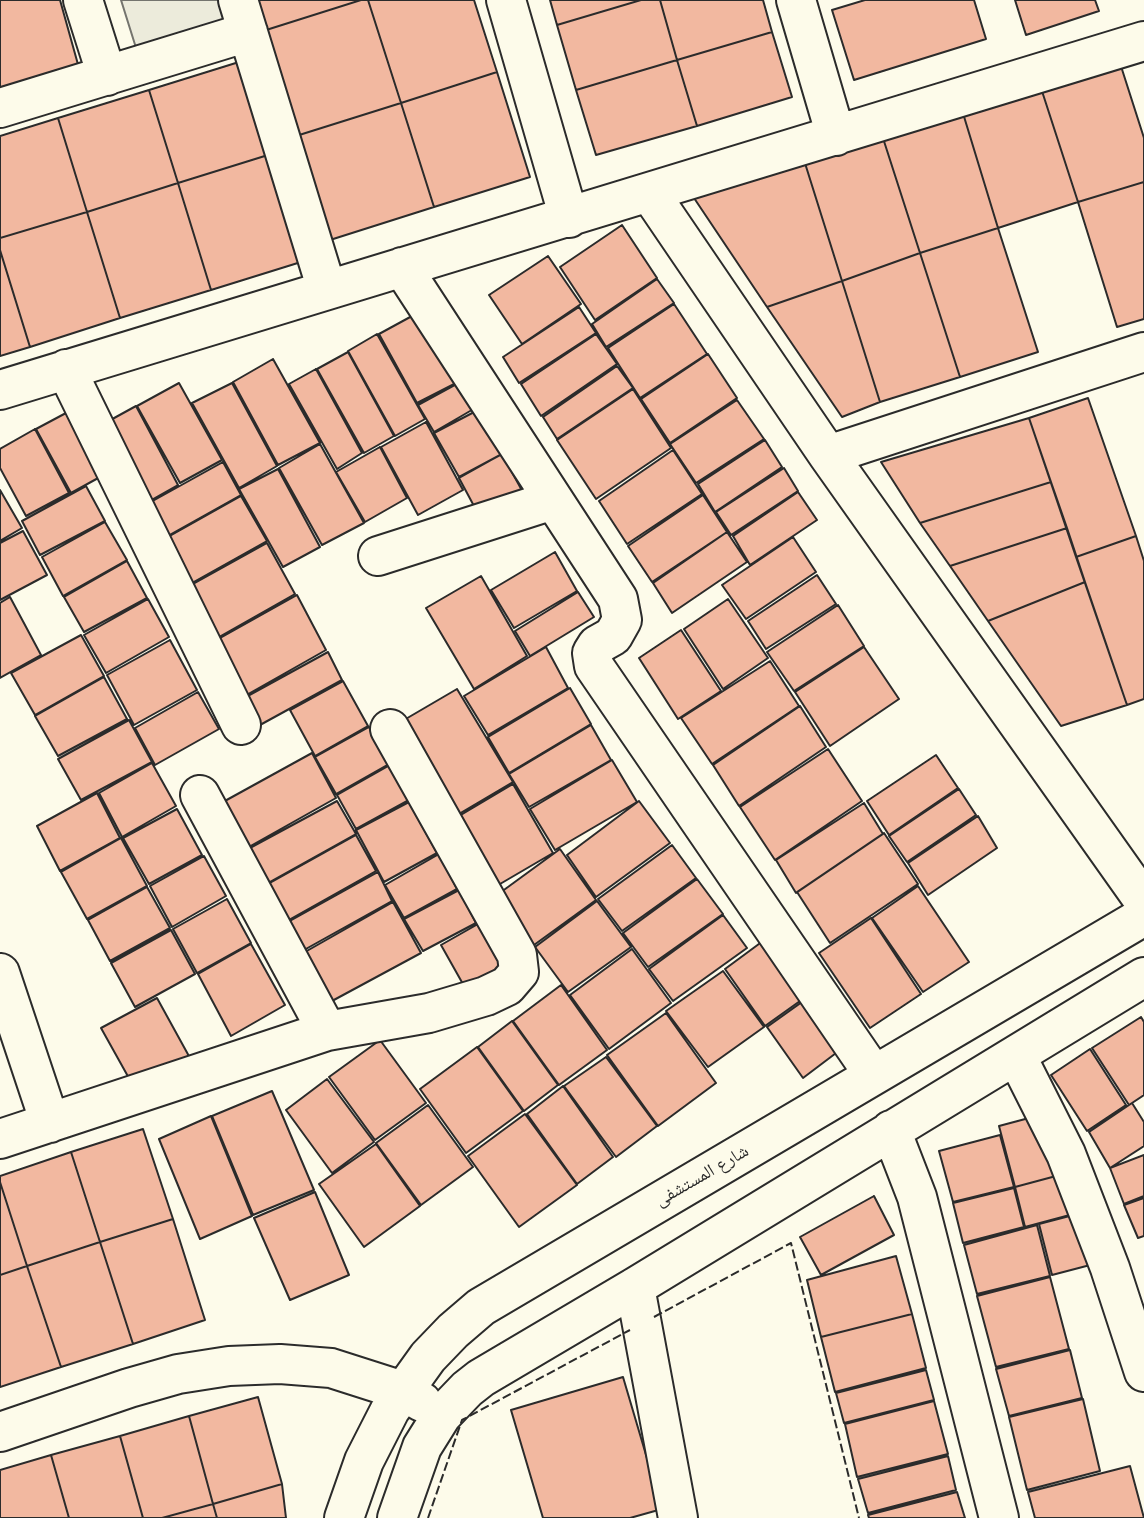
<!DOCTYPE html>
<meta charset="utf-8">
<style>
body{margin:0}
canvas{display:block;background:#fdfbea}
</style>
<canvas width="1144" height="1518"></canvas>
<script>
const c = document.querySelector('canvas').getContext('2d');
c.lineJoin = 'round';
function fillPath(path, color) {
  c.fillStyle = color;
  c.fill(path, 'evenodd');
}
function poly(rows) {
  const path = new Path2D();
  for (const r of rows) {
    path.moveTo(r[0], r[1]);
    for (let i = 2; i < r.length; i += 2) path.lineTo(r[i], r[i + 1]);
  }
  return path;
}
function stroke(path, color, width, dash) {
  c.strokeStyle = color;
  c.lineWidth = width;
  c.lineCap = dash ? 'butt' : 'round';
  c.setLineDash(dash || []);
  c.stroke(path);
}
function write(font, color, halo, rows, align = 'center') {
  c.font = font + ' Arial,"Noto Naskh Arabic",sans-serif';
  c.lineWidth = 5;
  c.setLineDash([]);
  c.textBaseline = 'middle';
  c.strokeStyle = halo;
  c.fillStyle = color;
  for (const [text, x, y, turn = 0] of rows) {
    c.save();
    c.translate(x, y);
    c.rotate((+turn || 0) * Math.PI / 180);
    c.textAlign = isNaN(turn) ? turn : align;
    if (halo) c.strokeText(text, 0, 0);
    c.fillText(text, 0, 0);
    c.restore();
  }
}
const green = poly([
 [121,0,219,0,226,23,137,51,121,0]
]);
fillPath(green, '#ecebdb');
stroke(green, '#74746e', 2);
const building = poly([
 [0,0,60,0,79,68,0,91,0,0],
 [253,0,361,0,263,31,253,0],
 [361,0,368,0,401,103,296,136,263,31,361,0],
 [368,0,474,0,497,72,401,103,368,0],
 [550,0,641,0,557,25,550,0],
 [641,0,660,0,677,60,576,90,557,25,641,0],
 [660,0,763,0,772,32,677,60,660,0],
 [865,0,974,0,986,39,854,80,832,10,865,0],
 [1015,0,1095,0,1099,11,1026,35,1015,0],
 [772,32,792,97,697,126,677,60,772,32],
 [677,60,697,126,596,155,576,90,677,60],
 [1119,60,1144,138,1144,182,1078,202,1040,85,1119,60],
 [239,62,268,155,178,183,149,90,239,62],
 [497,72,530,177,434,207,401,103,497,72],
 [1040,85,1078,202,998,228,962,110,1040,85],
 [149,90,178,183,87,212,58,118,149,90],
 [401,103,434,207,330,240,296,136,401,103],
 [962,110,998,228,920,253,882,135,962,110],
 [58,118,87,212,0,238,0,136,58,118],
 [882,135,920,253,842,281,804,160,882,135],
 [268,155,301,262,211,290,178,183,268,155],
 [804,160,842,281,767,307,694,198,804,160],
 [1144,182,1144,319,1117,327,1078,202,1144,182],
 [178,183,211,290,120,318,87,212,178,183],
 [87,212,120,318,30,347,0,250,0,238,87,212],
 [622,225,657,278,595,320,560,267,622,225],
 [998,228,1038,352,960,377,920,253,998,228],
 [0,250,30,347,0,356,0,250],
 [920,253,960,377,880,402,842,281,920,253],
 [548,256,581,304,522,344,489,295,548,256],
 [657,279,674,303,606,347,592,324,657,279],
 [842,281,880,402,842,417,767,307,842,281],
 [674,304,707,354,640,398,608,348,674,304],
 [579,307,596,333,519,383,503,357,579,307],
 [423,310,462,380,417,403,379,334,423,310],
 [377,334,425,419,395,436,348,351,377,334],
 [596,334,617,364,541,416,521,384,596,334],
 [348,352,394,436,364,453,317,369,348,352],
 [708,354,737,398,670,443,641,399,708,354],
 [273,359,320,443,278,465,233,382,273,359],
 [617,366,633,388,557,439,543,417,617,366],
 [316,369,362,453,337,469,289,384,316,369],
 [462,381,477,407,434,432,418,405,462,381],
 [179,383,222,460,180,483,137,406,179,383],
 [232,383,277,466,239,488,192,403,232,383],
 [633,389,671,448,596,499,557,440,633,389],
 [1088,398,1136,536,1076,557,1029,418,1088,398],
 [737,400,764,439,696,483,670,444,737,400],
 [136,406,178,485,139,507,96,428,136,406],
 [478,410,502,454,459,477,434,433,478,410],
 [66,413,100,477,71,493,36,429,66,413],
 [1029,418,1051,482,920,523,881,462,1029,418],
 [426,422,463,490,418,515,381,447,426,422],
 [35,429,69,493,26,516,0,468,0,449,35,429],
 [765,440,782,467,715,512,698,484,765,440],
 [320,444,364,523,322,545,279,468,320,444],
 [380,447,407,498,365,522,336,472,380,447],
 [673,450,702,494,627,544,599,501,673,450],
 [502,454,525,496,482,521,459,478,502,454],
 [223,462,241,495,157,542,140,508,223,462],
 [784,468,798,491,731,535,716,512,784,468],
 [278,469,320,547,283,567,239,489,278,469],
 [1051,482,1067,528,950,566,920,523,1051,482],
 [86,486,105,521,40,555,22,521,86,486],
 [0,490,22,528,0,541,0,490],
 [798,492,817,520,750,565,733,536,798,492],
 [703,495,727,532,652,582,628,546,703,495],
 [241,496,267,541,183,588,159,542,241,496],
 [105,522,127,560,63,596,42,557,105,522],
 [1067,528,1085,582,988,621,950,566,1067,528],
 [23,531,47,575,0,600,0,543,23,531],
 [727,532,747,562,672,613,653,583,727,532],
 [1136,536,1144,561,1144,699,1127,705,1076,557,1136,536],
 [793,537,816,572,746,619,722,585,793,537],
 [267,543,295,594,212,641,184,589,267,543],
 [555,552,577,591,514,628,491,590,555,552],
 [127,561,147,598,84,632,64,597,127,561],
 [817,575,836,604,766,649,748,621,817,575],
 [481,576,527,656,474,689,426,608,481,576],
 [1085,582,1127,705,1061,726,988,621,1085,582],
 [578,592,594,617,530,656,515,631,578,592],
 [297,595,326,650,243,697,213,642,297,595],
 [10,597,41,655,0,678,0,603,10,597],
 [148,599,169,637,106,673,84,635,148,599],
 [728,599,768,658,723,689,684,629,728,599],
 [838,605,864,646,794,691,767,652,838,605],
 [681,630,721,691,678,719,639,658,681,630],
 [81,635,104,676,35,715,11,673,81,635],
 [170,640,197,690,134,725,107,675,170,640],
 [546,647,568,688,488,735,464,696,546,647],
 [864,647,899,699,830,746,795,692,864,647],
 [328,652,342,680,260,725,244,698,328,652],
 [770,661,799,706,712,764,681,718,770,661],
 [104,677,127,719,58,756,35,716,104,677],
 [343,681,368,726,315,756,290,710,343,681],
 [570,688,591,724,509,773,488,737,570,688],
 [457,689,513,782,447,821,392,727,457,689],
 [198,692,219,729,155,765,135,728,198,692],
 [800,706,826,747,739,806,713,765,800,706],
 [129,720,152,762,81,800,58,759,129,720],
 [591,725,611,760,529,807,509,774,591,725],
 [369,727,389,764,336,794,315,757,369,727],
 [828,749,862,801,775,860,740,807,828,749],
 [312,753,336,798,247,848,223,802,312,753],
 [936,755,958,788,889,835,867,801,936,755],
 [612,760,637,802,555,850,530,809,612,760],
 [152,763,176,806,122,837,99,793,152,763],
 [390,765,409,800,356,829,337,795,390,765],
 [513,784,553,853,488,891,449,822,513,784],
 [959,789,976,815,907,862,889,836,959,789],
 [97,793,120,838,60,871,37,826,97,793],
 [337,801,356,834,268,883,248,849,337,801],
 [639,801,670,843,596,897,567,855,639,801],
 [409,802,437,853,384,882,356,830,409,802],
 [864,803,883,834,796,893,776,860,864,803],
 [177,809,202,855,149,884,123,838,177,809],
 [978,816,997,848,928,895,908,863,978,816],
 [884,833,918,884,830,943,797,892,884,833],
 [356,835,376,871,287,921,268,884,356,835],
 [121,838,147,886,87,919,61,872,121,838],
 [672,845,696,878,622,931,598,899,672,845],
 [560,849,596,900,534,945,497,895,560,849],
 [439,854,457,889,404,918,385,885,439,854],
 [204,856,226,896,172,927,150,886,204,856],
 [378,872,392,901,304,950,288,922,378,872],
 [697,879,723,914,648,967,623,933,697,879],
 [918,886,969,962,923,992,872,918,918,886],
 [147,887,170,928,110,961,88,920,147,887],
 [459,890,476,923,423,951,404,919,459,890],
 [227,899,251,943,197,973,173,929,227,899],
 [597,901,631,947,568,992,535,947,597,901],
 [393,902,421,953,332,1001,305,952,393,902],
 [723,915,747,948,673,1001,649,969,723,915],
 [871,918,921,994,870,1028,819,953,871,918],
 [478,924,504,972,468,993,441,945,478,924],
 [171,930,195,974,135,1007,111,963,171,930],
 [767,938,807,996,765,1026,725,969,767,938],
 [251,944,285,1005,231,1036,198,974,251,944],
 [632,949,671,1003,609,1049,570,995,632,949],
 [723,971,764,1027,708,1067,666,1011,723,971],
 [561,985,607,1050,559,1085,513,1021,561,985],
 [809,997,844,1047,803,1078,767,1027,809,997],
 [157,998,190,1058,135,1089,101,1028,157,998],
 [666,1013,716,1083,658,1126,607,1055,666,1013],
 [1141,1017,1144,1022,1144,1095,1129,1105,1092,1048,1141,1017],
 [512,1021,558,1085,524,1111,478,1047,512,1021],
 [380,1040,426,1103,375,1140,329,1077,380,1040],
 [477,1047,523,1111,466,1153,420,1089,477,1047],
 [1090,1049,1126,1105,1087,1131,1051,1075,1090,1049],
 [606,1057,657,1126,616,1157,564,1086,606,1057],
 [327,1079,374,1142,332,1173,286,1110,327,1079],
 [563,1086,613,1157,577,1184,527,1114,563,1086],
 [272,1091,314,1190,253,1215,212,1116,272,1091],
 [1132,1103,1144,1122,1144,1146,1110,1168,1089,1132,1132,1103],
 [428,1105,473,1167,421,1205,376,1143,428,1105],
 [525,1114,577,1185,519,1227,468,1156,525,1114],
 [1044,1114,1071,1172,1015,1187,999,1126,1044,1114],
 [211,1116,252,1216,200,1239,159,1139,211,1116],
 [143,1129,173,1219,100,1242,71,1152,143,1129],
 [1000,1135,1014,1187,953,1202,939,1151,1000,1135],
 [376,1144,420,1206,364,1247,319,1184,376,1144],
 [71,1152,100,1242,27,1266,0,1182,0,1176,71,1152],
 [1144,1155,1144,1196,1124,1204,1110,1168,1144,1155],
 [1071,1172,1081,1212,1025,1227,1015,1187,1071,1172],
 [0,1182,27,1266,0,1275,0,1182],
 [1014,1188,1024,1227,963,1243,953,1203,1014,1188],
 [315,1192,349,1275,290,1300,254,1218,315,1192],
 [874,1196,894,1235,821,1275,800,1237,874,1196],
 [1144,1198,1144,1236,1138,1238,1124,1205,1144,1198],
 [1081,1213,1094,1264,1052,1275,1039,1224,1081,1213],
 [173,1219,205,1320,133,1344,100,1242,173,1219],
 [1037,1225,1050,1276,977,1294,964,1245,1037,1225],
 [100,1242,133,1344,61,1367,27,1266,100,1242],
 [896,1256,912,1314,821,1337,807,1280,896,1256],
 [27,1266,61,1367,0,1387,0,1275,27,1266],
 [1050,1277,1069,1349,996,1367,977,1296,1050,1277],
 [912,1314,926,1368,835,1392,821,1337,912,1314],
 [1070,1350,1082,1398,1009,1416,996,1369,1070,1350],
 [926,1370,934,1400,844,1423,836,1393,926,1370],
 [623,1377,662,1509,630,1518,543,1518,511,1410,623,1377],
 [258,1397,282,1484,213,1504,189,1416,258,1397],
 [1083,1399,1100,1471,1027,1490,1009,1417,1083,1399],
 [934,1401,948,1454,857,1477,845,1424,934,1401],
 [189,1416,213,1504,162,1518,143,1518,120,1436,189,1416],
 [120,1436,143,1518,69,1518,51,1455,120,1436],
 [51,1455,69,1518,0,1518,0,1470,51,1455],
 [948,1456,956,1490,868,1513,858,1479,948,1456],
 [1130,1466,1144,1518,1035,1518,1028,1492,1130,1466],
 [282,1484,286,1518,217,1518,213,1504,282,1484],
 [957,1492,965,1518,869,1518,868,1515,957,1492],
 [213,1504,217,1518,162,1518,213,1504]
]);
fillPath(building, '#f2b8a0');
stroke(building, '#2b2b2b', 2);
const minor = poly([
 [83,0,107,76],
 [238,0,327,290],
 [506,0,569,218],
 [796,0,836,136],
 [0,108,248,32],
 [649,192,828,455,1144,901],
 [402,267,618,599,622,620,613,636,597,645,592,653,594,666,874,1075],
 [66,369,241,725],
 [0,390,1144,41],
 [828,455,1144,352],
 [378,556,553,500],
 [200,795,327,1031],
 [0,973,50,1123],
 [1016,1055,1066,1154,1110,1268,1144,1372],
 [891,1130,917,1197,999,1518],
 [0,1139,327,1031,429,1013,486,996,507,986,519,972,517,955,390,729],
 [635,1287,678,1518],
 [0,1432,129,1388,178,1374,229,1366,280,1364,331,1368,403,1391,422,1402],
 [344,1518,364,1461,390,1410,428,1357,453,1331,481,1307,1144,916],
 [397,1518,422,1447,442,1415,467,1389,481,1378,635,1287,1144,977]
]);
stroke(minor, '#2b2b2b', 42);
stroke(minor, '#fdfbea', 38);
stroke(poly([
 [654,1317,791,1243,859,1518],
 [428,1518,462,1420,630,1330]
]), '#2b2b2b', 2, [9, 3.5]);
write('18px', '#2b2b2b', '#fdfbea', [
 ["شارع المستشفى",702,1176,-30]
]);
</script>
